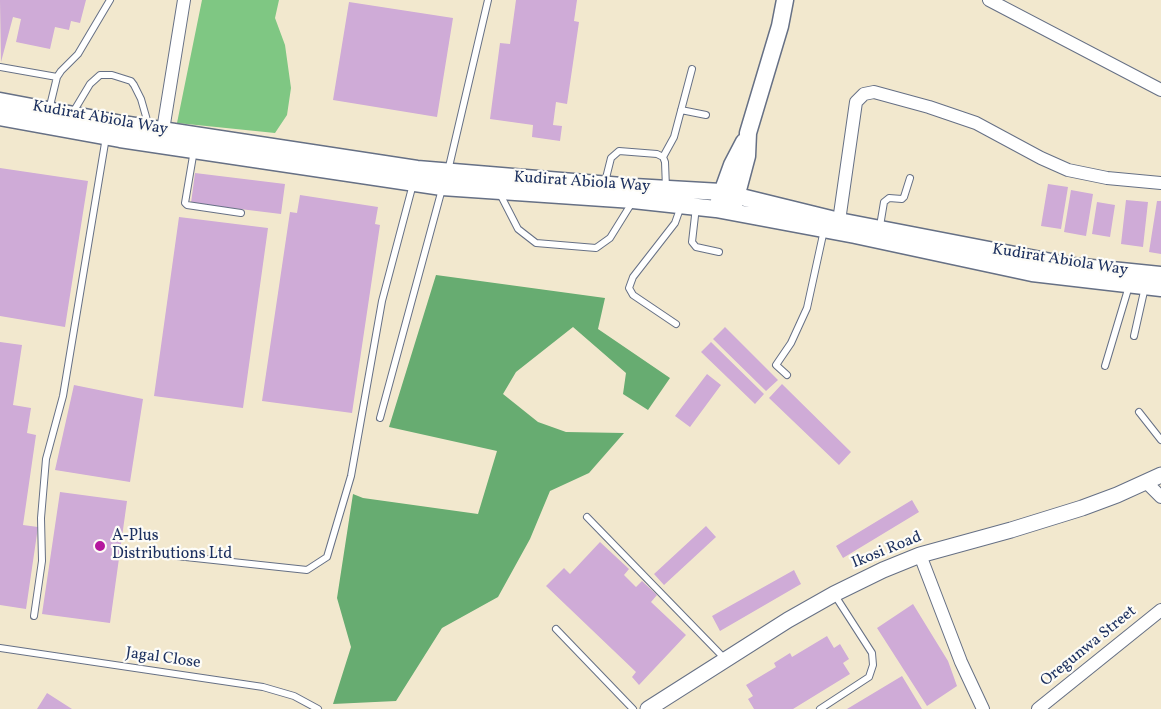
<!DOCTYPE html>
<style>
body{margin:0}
canvas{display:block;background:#f2e8ce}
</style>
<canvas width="1161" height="709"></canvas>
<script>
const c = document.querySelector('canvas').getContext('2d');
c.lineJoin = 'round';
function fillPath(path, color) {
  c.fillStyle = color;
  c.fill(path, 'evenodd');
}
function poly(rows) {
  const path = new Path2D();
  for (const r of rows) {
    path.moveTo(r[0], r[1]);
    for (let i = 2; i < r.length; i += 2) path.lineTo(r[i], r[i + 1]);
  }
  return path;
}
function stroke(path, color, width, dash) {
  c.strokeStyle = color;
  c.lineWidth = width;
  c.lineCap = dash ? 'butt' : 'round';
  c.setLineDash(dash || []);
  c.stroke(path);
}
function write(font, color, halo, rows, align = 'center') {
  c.font = font + ' Vollkorn,serif';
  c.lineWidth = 4.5;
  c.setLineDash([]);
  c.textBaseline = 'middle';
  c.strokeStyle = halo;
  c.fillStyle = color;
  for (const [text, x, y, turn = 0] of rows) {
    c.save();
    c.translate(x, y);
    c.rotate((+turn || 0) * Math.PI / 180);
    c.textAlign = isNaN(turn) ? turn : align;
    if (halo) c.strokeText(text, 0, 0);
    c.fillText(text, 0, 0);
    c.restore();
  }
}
fillPath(poly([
 [202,0,279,0,275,18,285,45,291,88,287,115,275,133,177,123]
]), '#7fc783');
fillPath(poly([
 [436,275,605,298,598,329,670,378,648,410,623,394,626,373,573,327,516,372,503,394,538,422,566,432,624,433,589,473,550,491,530,539,498,597,442,628,396,701,333,704,351,647,337,598,353,494,363,498,478,514,497,451,389,427]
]), '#67ac71');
fillPath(poly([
 [0,0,86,0,80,23,71,21,69,30,55,27,50,49,16,42,21,19,13,17,1,62],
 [516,0,577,0,574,21,579,22,567,104,556,102,553,125,562,126,560,141,532,137,533,125,490,119,500,43,510,44],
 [349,2,453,18,437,117,333,100],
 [0,168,88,181,65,327,0,316],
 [195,173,285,184,281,214,191,203],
 [1048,184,1068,187,1061,229,1041,226],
 [1071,190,1093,194,1086,236,1064,232],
 [300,195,378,207,375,224,380,225,352,413,262,401,290,212,297,213],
 [1126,200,1148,202,1143,247,1121,244],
 [1157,201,1161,201,1161,254,1149,252],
 [1097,202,1115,205,1110,237,1092,234],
 [179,217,268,228,243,408,154,396],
 [725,327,778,380,766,391,713,339],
 [0,342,22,345,13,405,31,408,27,433,36,435,23,525,38,527,26,609,0,605],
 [711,342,764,394,755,404,701,352],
 [707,374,721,385,690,427,675,416],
 [782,384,851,452,839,465,769,398],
 [74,385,143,399,130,482,55,470],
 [60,492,127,501,110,623,42,614],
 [912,500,919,512,843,558,836,546],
 [706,526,716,537,664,585,654,574],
 [600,542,629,569,624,575,636,587,642,581,657,595,651,602,686,635,639,685,632,677,636,672,546,586,564,568,570,574],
 [794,570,801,584,720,631,712,616],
 [913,604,948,661,957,686,927,706,877,628],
 [827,636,834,648,840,644,849,659,843,663,850,674,793,709,754,709,748,699,753,696,746,685,776,667,774,663,790,653,792,657],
 [902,676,922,709,847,709],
 [47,693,72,709,37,709]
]), '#cfabd7');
const service = poly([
 [0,67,57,77],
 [49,110,57,77,61,71,78,54,110,0],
 [681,110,706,115],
 [72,114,90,84,100,75,112,75,131,81,134,85,141,99,149,127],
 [194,150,185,203,187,205,241,213],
 [663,157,674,137,692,69],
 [448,171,488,0],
 [605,182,611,158,619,151,657,154,663,157,665,162,666,188],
 [499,192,518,229,536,243,596,248,610,238,633,201],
 [696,207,692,242,696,247,719,252],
 [880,226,884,202,889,198,902,199,904,197,910,178],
 [676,324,633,295,629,288,633,277,675,223,681,206],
 [1134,336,1145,287],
 [1105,366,1129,286],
 [787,375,776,365,791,343,807,308,824,230],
 [1139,412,1161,440],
 [380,418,442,189],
 [587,517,725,659],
 [139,552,307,570,327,557,351,476,382,301,413,184],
 [34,616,42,561,41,518,46,459,63,396,106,137],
 [556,629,633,709],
 [0,648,263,687,294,696,318,709],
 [820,709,869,677,873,665,872,653,834,594]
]);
const minor = poly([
 [989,0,1161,90],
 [163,130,184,0],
 [839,221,856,102,864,94,874,92,929,107,976,123,1041,158,1068,170,1107,178,1161,183],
 [1146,482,1161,497],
 [920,555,961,662,983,709],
 [1038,709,1161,610]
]);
const tertiary = poly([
 [648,709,788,620,834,594,883,570,920,555,1011,530,1082,508,1117,495,1161,475]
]);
const secondary = poly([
 [0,101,122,124,417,169,634,187,721,192,839,221,1072,266,1161,275],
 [0,117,120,139,442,187,633,200,716,209,855,235,1032,273,1161,288],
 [719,201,732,165,744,142],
 [734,205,747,156,748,133,780,26,785,0]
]);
stroke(service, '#667085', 8);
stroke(minor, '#667085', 14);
stroke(tertiary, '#667085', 17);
stroke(secondary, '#667085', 19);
stroke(service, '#fff', 6);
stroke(minor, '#fff', 12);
stroke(tertiary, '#fff', 15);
stroke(secondary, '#fff', 16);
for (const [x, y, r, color] of [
 [100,546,6,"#b5179e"]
]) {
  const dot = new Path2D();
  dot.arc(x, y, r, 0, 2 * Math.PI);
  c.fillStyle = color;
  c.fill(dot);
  stroke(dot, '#fdfcf7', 2);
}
write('16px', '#1b2f5e', '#fdfcf7', [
 ["Kudirat Abiola Way",100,119,10],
 ["Kudirat Abiola Way",582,183,4],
 ["Kudirat Abiola Way",1060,261,9],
 ["Ikosi Road",887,551,-22],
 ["Oregunwa Street",1089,647,-39],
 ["Jagal Close",163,659,8]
]);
write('16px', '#1b2f5e', '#fdfcf7', [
 ["A-Plus",112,537],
 ["Distributions Ltd",112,555]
], 'left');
</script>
